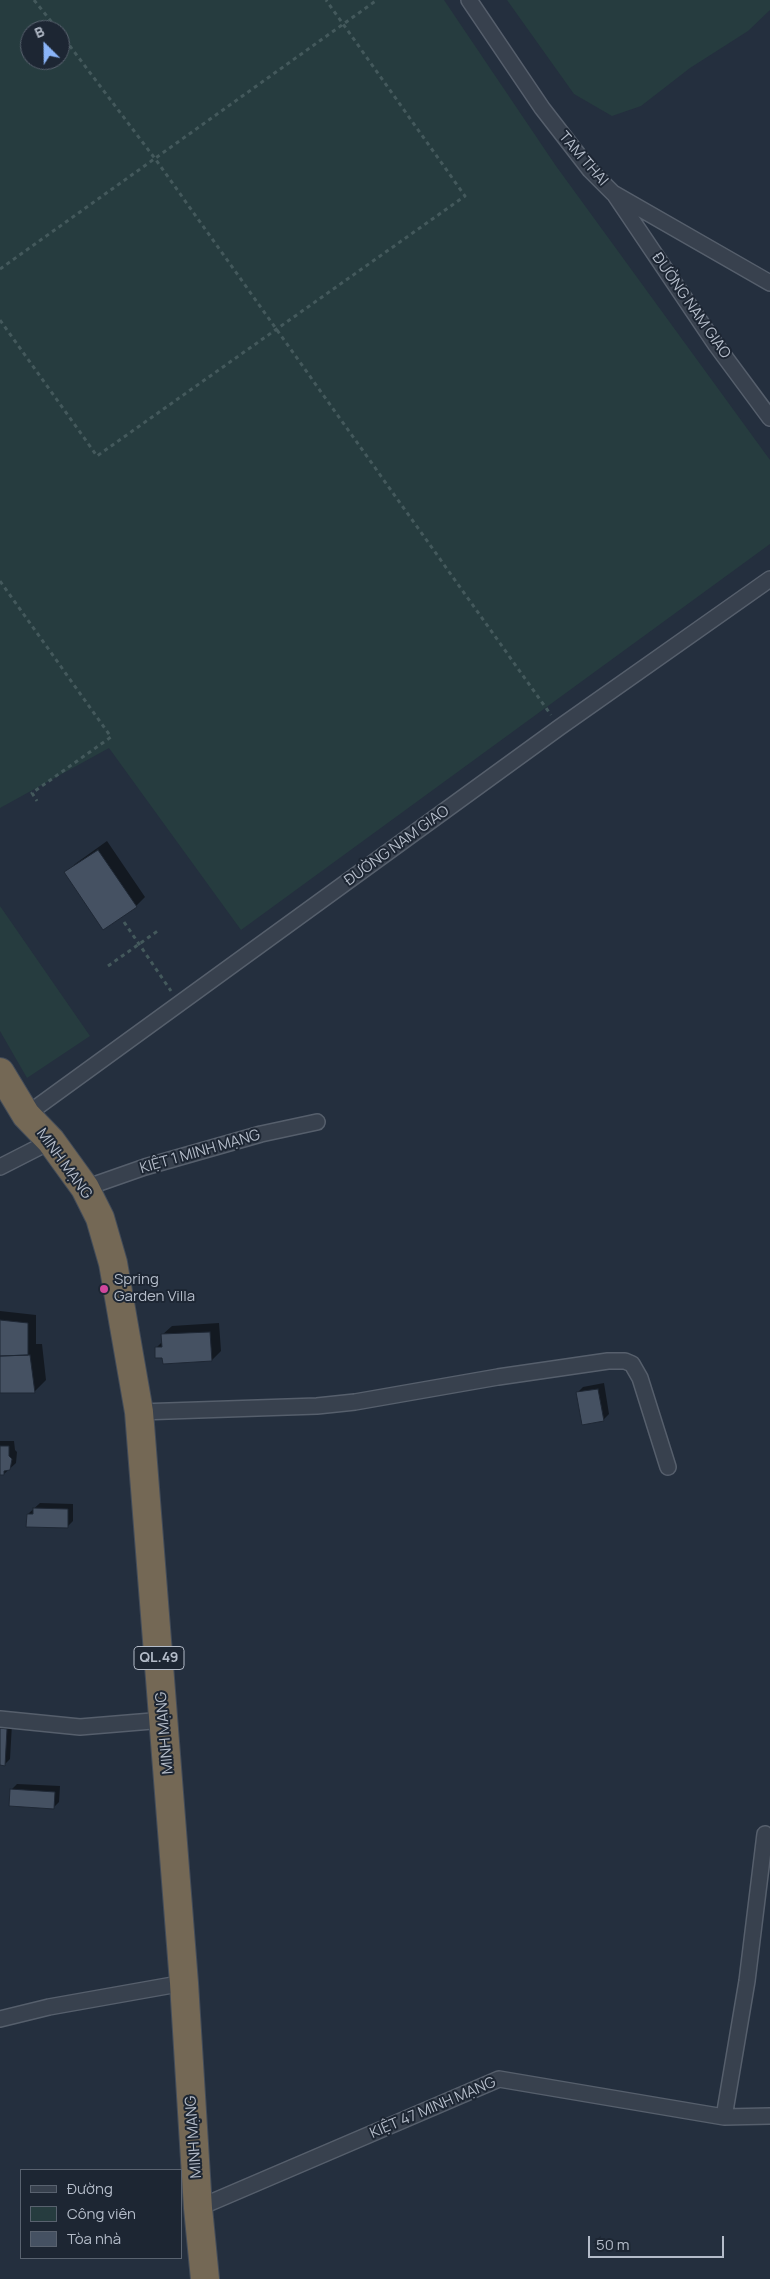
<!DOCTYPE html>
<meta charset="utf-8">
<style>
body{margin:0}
#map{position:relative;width:770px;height:2279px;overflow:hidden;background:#242f3e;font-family:Manrope,sans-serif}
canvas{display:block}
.legend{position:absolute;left:20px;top:2169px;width:162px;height:90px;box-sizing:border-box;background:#1d2633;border:1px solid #59626f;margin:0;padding:6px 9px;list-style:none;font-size:15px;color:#b4bcc9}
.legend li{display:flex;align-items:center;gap:10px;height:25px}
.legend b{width:25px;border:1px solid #59626f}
.north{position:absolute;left:20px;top:20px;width:50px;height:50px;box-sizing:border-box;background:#1d2633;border:1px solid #59626f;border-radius:50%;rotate:337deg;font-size:14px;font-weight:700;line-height:20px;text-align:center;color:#b4bcc9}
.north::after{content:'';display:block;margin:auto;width:18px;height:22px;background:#8ab4f8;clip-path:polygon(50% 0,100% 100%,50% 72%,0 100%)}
.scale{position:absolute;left:588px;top:2236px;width:136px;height:22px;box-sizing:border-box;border:2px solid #b4bcc9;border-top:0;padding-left:6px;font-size:15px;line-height:18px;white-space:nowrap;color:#b4bcc9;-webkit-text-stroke:4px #1d2633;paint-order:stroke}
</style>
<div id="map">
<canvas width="770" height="2279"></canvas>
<ul class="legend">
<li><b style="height:6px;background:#38414e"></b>Đường</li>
<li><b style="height:14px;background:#263c3f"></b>Công viên</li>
<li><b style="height:14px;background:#455162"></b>Tòa nhà</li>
</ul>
<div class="north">B</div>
<div class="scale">50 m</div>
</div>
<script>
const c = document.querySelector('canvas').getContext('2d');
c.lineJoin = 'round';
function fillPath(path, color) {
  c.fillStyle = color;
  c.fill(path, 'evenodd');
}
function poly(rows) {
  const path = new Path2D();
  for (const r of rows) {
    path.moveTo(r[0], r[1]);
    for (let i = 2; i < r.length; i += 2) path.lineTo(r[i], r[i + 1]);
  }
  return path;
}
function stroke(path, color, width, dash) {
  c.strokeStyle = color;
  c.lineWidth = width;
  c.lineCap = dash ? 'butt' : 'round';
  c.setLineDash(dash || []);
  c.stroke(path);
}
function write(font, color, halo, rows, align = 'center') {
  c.font = font + ' Manrope,sans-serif';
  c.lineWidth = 4;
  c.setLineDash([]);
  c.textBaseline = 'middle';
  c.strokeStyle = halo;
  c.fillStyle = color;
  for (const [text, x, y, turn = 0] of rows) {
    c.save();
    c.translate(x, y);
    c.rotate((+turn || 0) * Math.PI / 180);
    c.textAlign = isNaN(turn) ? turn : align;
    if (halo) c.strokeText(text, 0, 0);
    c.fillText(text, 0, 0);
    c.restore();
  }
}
fillPath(poly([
 [0,0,444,0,556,166,770,460,770,544,241,930,109,748,0,808],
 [30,30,60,30,60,60,30,60],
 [507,0,770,0,770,10,748,31,690,68,641,106,612,116,574,94],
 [0,906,90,1036,27,1078,0,1031]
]), '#263c3f');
fillPath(poly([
 [107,841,145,897,136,906,66,873,75,864],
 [0,1311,36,1315,36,1344,42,1344,46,1380,34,1392,0,1392],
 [219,1323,221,1351,212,1360,164,1356,156,1348,163,1341,162,1335,172,1326],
 [604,1383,609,1414,603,1420,577,1393,583,1387],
 [0,1441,14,1441,15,1450,17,1452,16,1463,4,1474,0,1474],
 [40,1503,73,1504,73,1521,67,1527,28,1514],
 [0,1722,12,1724,10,1759,4,1765,0,1764],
 [17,1784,60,1786,59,1802,53,1808,11,1790]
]), '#0007');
const building = poly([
 [98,850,137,907,103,930,64,872,98,850],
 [0,1320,28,1323,28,1355,0,1356,0,1320],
 [210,1332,212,1361,163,1364,162,1358,155,1358,155,1347,162,1347,161,1334,210,1332],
 [30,1355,35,1393,0,1393,0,1356,30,1355],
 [598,1389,604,1421,582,1425,576,1392,598,1389],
 [0,1446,9,1446,9,1456,12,1459,10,1470,4,1471,4,1475,0,1475,0,1446],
 [33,1508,68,1509,68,1528,26,1527,27,1514,33,1514,33,1508],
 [0,1728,7,1729,5,1766,0,1765,0,1728],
 [10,1789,55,1792,54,1809,9,1806,10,1789]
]);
fillPath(building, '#455162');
stroke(building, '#1f2835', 1);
const street = poly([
 [469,0,542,108,590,170,613,193,770,283],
 [615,195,716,345,770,418],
 [26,1115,560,727,770,579],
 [0,1167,51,1141],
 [85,1188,145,1167,261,1134,317,1122],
 [139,1412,317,1406,355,1402,498,1377,608,1361,625,1361,632,1364,640,1378,668,1467],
 [0,1719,80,1727,164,1720],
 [0,2019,49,2007,184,1983],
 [724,2117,747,1981,765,1834],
 [198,2208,499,2079,724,2117,770,2116]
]);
const highway = poly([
 [0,1072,26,1115,51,1141,85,1188,100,1218,113,1263,139,1412,184,1983,198,2208,205,2279]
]);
stroke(street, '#565f6c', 18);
stroke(highway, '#434c59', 30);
stroke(poly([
 [34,0,58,30],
 [60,33,156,160,551,715],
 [0,269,377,0],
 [0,320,97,456,465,196,326,0],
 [0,581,111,737,32,793,37,801],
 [124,922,171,991],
 [108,966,159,930]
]), '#44595c', 3, [4, 4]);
stroke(street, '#38414e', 15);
stroke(highway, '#746855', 28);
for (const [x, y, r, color] of [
 [104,1289,5,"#d1479c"]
]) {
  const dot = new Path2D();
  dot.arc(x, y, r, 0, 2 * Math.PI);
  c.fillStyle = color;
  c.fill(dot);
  stroke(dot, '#1d2633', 2);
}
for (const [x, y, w] of [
 [159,1658,50]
]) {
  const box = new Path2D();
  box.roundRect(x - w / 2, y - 11.5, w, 23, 4);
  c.fillStyle = '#1d2633';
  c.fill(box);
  stroke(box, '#b4bcc9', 1);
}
write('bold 14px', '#b4bcc9', null, [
 ["QL.49",159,1658]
]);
write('15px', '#b4bcc9', '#1d2633', [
 ["TAM THAI",583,159,49],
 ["ĐƯỜNG NAM GIAO",691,306,55],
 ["ĐƯỜNG NAM GIAO",397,846,-36],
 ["KIỆT 1 MINH MẠNG",200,1152,-16],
 ["MINH MẠNG",64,1164,54],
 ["MINH MẠNG",165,1733,-95],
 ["KIỆT 47 MINH MẠNG",433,2108,-23],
 ["MINH MẠNG",194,2137,-94]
]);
write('15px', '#b4bcc9', '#1d2633', [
 ["Spring",114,1280],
 ["Garden Villa",114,1297]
], 'left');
</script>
